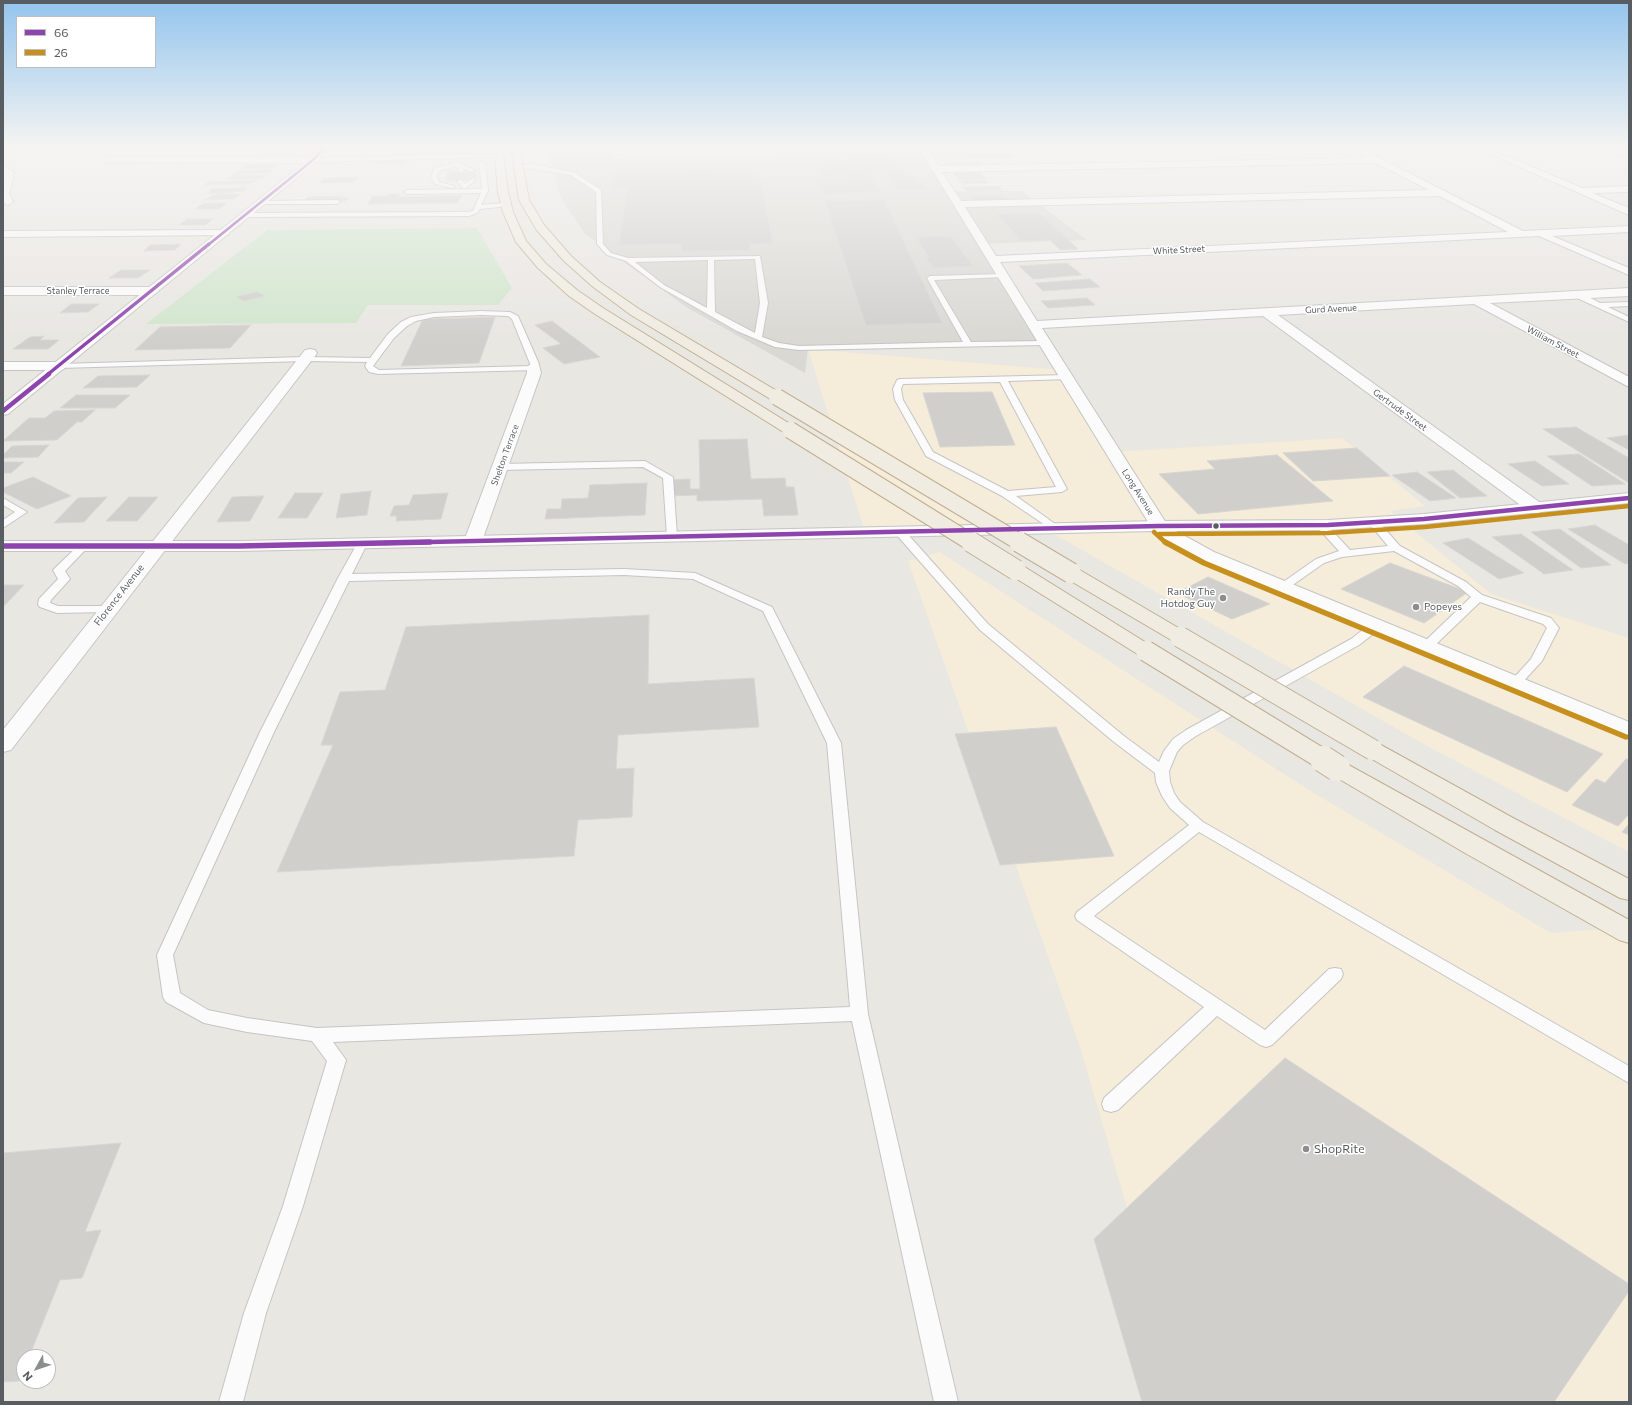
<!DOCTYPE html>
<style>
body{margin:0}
#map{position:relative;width:1632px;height:1405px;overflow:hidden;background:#e9e7e2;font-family:Commissioner,sans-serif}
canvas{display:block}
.frame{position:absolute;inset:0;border:4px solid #585d61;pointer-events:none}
.legend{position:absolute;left:16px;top:16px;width:140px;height:52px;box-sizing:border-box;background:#fff;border:1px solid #bcbec0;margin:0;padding:5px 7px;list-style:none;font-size:12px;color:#585d61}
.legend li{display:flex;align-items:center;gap:8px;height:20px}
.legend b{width:20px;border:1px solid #bcbec0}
.north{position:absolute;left:16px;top:1349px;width:40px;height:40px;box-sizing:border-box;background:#fff;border:1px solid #bcbec0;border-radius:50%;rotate:230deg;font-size:11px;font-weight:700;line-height:16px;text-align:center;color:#585d61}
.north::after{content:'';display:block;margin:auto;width:14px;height:18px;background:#8b8d8e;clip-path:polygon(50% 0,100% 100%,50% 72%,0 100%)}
</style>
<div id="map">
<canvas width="1632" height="1405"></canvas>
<div class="frame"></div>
<ul class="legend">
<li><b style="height:5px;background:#8e44ad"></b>66</li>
<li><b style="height:5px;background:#c7901d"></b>26</li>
</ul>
<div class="north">N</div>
</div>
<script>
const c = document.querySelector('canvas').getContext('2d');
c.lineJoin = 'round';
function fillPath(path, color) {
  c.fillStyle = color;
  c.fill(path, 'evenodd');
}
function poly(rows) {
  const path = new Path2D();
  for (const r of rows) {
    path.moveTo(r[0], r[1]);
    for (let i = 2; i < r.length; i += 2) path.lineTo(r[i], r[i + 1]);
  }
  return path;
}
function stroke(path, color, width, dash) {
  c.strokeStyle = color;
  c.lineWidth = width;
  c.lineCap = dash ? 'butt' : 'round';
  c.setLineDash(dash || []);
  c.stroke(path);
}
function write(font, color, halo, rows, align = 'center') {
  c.font = font + ' Commissioner,sans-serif';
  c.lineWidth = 3;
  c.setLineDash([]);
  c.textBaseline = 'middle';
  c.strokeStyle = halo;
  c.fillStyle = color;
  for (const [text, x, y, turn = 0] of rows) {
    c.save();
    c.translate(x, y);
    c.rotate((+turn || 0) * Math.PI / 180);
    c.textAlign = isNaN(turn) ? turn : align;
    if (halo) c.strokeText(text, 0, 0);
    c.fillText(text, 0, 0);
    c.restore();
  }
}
fillPath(poly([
 [808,349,1062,370,1113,452,1342,438,1425,506,1390,511,1491,594,1629,638,1629,852,1427,746,1045,529,865,532],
 [940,552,1312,792,1551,933,1619,928,1629,933,1629,1402,1184,1402,1080,1047,908,561]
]), '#f5ecd9');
fillPath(poly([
 [769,145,1007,145,1012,158,926,160,944,191,1022,191,1087,240,977,244,1040,345,808,349,805,373,686,307,585,234,560,197,548,152,610,150,617,159,778,156]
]), '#dad8d3');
fillPath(poly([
 [477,228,512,288,498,305,368,305,356,323,146,324,267,230]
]), '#d1e5cd');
const building = poly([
 [273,145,301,145,271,146,273,145],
 [401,145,479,145,476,153,456,154,455,156,394,156,401,145],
 [799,145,836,145,838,148,801,149,799,145],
 [855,145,881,145,908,177,915,176,927,189,898,190,886,175,869,175,881,191,825,195,814,178,846,177,845,175,824,176,814,162,848,160,839,148,858,148,855,145],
 [268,147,300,147,296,150,263,151,268,147],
 [264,152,295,152,291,155,260,156,264,152],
 [378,159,409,159,403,164,372,164,378,159],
 [944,162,980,162,983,166,946,166,944,162],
 [279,164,275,168,242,169,246,165,279,164],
 [273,169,271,173,234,174,237,171,273,169],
 [687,169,739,170,760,178,773,243,750,244,750,250,682,251,681,244,619,245,627,188,611,188,615,172,687,171,687,169],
 [477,170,476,180,446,182,447,171,477,170],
 [953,173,981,173,986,179,958,180,953,173],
 [232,175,266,175,261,179,226,179,232,175],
 [359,177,353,182,319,183,325,178,359,177],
 [256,180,251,184,204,185,208,182,256,180],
 [985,180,989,183,963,184,959,181,985,180],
 [998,186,1002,190,966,191,963,187,998,186],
 [246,187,245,191,209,194,211,189,246,187],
 [217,194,241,194,234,199,203,200,217,194],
 [389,194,400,194,398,197,462,195,457,203,367,204,373,196,387,196,389,194],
 [1003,195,1007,200,972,201,969,196,1003,195],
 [342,196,340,198,348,198,345,201,303,202,308,197,342,196],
 [884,200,942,323,866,325,825,201,884,200],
 [204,203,227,203,219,209,195,209,204,203],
 [1039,213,1078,249,1060,250,1050,240,1022,241,996,214,1039,213],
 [187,219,213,219,205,225,179,225,187,219],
 [950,236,973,266,933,268,926,257,929,257,916,237,950,236],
 [181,244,175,250,144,251,150,245,181,244],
 [1067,263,1082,275,1033,279,1019,266,1067,263],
 [121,270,150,270,138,278,109,278,121,270],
 [1090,279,1100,287,1043,291,1035,283,1090,279],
 [257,292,265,296,244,301,236,297,257,292],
 [1087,298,1095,305,1048,308,1041,301,1087,298],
 [71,304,99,304,88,312,60,313,71,304],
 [495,317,479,363,401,366,423,319,495,317],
 [552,321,600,357,564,364,543,348,561,344,535,325,552,321],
 [251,325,230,348,135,350,160,327,251,325],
 [44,336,40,340,59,340,48,349,13,349,30,337,44,336],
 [150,375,137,387,83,388,98,376,150,375],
 [992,392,1015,445,940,447,923,393,992,392],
 [76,395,130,395,115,408,60,408,76,395],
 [95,410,82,422,77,422,57,440,3,441,29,418,45,418,54,411,95,410],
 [1576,427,1629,458,1629,483,1543,429,1576,427],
 [1629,435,1629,450,1607,438,1629,435],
 [747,439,751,479,785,478,786,487,794,487,798,515,764,516,762,499,697,501,697,495,669,496,670,480,690,479,690,489,700,489,699,440,747,439],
 [49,445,38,457,3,458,3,455,12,446,49,445],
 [1357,448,1390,476,1313,481,1283,453,1357,448],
 [1579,454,1625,484,1592,486,1547,456,1579,454],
 [1277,455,1333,501,1198,514,1159,474,1215,469,1207,461,1277,455],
 [1535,461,1569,484,1542,486,1508,464,1535,461],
 [3,462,24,462,11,473,3,473,3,462],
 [1453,470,1487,496,1460,498,1427,472,1453,470],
 [1417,472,1456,498,1430,501,1392,475,1417,472],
 [33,477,71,496,37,509,3,492,3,488,33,477],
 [647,483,645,515,545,519,547,509,561,509,562,499,588,498,590,485,647,483],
 [371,491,367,515,336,518,341,494,371,491],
 [295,493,323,493,307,518,278,518,295,493],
 [448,493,441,519,396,521,397,516,390,516,394,506,409,505,413,495,448,493],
 [264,496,250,521,217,522,232,497,264,496],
 [107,497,84,522,54,523,78,498,107,497],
 [129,497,158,497,137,521,106,521,129,497],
 [1595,525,1629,545,1629,563,1625,564,1568,529,1595,525],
 [1560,529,1611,565,1581,568,1531,532,1560,529],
 [1521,534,1573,570,1544,574,1492,537,1521,534],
 [1468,538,1524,573,1499,579,1443,543,1468,538],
 [1390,563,1468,592,1424,623,1341,589,1390,563],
 [1208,577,1270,604,1232,619,1177,593,1208,577],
 [3,585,24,585,3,607,3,585],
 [649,615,648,684,754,678,759,727,618,735,616,769,634,768,632,817,578,820,574,856,277,872,333,745,321,745,340,692,385,690,406,627,649,615],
 [1404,666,1603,754,1567,792,1363,697,1404,666],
 [1056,727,1114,856,1000,865,955,734,1056,727],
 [1626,759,1629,760,1629,814,1618,826,1572,805,1596,779,1605,783,1626,759],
 [1629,824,1629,835,1622,832,1629,824],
 [1285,1058,1629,1284,1629,1291,1554,1402,1142,1402,1094,1239,1285,1058],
 [121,1143,85,1232,101,1230,82,1278,60,1280,29,1357,24,1357,24,1368,19,1381,3,1382,3,1153,121,1143]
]);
fillPath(building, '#d0cfcc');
stroke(building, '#d8d6d2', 1);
const service = poly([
 [501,154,499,157,313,162,310,160,313,158,501,154],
 [482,161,485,163,488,191,481,205,506,203,508,206,480,209,477,213,469,216,246,217,243,215,246,213,468,212,473,211,481,193,407,194,404,192,407,190,482,189,479,163,482,161],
 [457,162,475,170,472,172,462,168,464,171,461,173,456,166,438,171,437,177,439,182,455,186,452,188,435,184,431,177,434,169,457,162],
 [533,164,575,173,601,190,603,244,611,253,628,258,760,256,768,303,762,337,779,343,799,346,963,342,927,278,930,276,1003,274,1005,275,1005,277,934,280,971,342,1045,341,1049,343,1045,345,799,350,775,347,737,331,660,287,626,261,607,255,597,244,596,192,571,175,515,166,533,164],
 [755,259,760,303,755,333,715,312,714,260,755,259],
 [708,260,707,308,664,285,635,262,708,260],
 [473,178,475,181,464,189,457,181,462,180,465,184,473,178],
 [261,201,337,200,340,202,337,204,259,204,261,201],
 [1575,293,1581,293,1600,303,1629,302,1629,306,1608,307,1629,317,1629,322,1575,297,1575,293],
 [481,311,510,312,518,316,539,364,537,370,378,374,369,372,365,366,367,362,305,361,59,368,55,366,59,364,305,357,370,358,388,334,401,322,411,317,434,313,481,311],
 [481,315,508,316,512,319,531,366,379,370,373,366,394,338,407,326,416,321,434,317,481,315],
 [1066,375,1070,377,1069,379,1008,381,1067,489,1062,492,1016,496,1058,526,1059,528,1058,530,1054,531,1002,496,926,456,895,400,893,389,897,380,900,379,1066,375],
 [1000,382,1056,487,1008,491,933,452,903,400,901,389,903,384,1000,382],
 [645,461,673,477,677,536,676,538,672,539,667,536,663,478,643,467,500,470,495,467,500,464,645,461],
 [3,498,27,512,3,528,3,520,15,512,3,505,3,498],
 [1373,519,1377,520,1400,546,1466,582,1482,595,1551,618,1559,628,1542,661,1519,686,1515,687,1509,683,1531,659,1547,628,1543,624,1480,602,1431,649,1423,649,1421,646,1423,643,1471,597,1458,586,1394,551,1342,557,1324,563,1287,589,1279,589,1277,587,1279,585,1316,559,1339,551,1317,527,1316,525,1317,523,1325,523,1350,550,1388,546,1368,522,1373,519],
 [899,528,903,529,988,624,1124,736,1159,762,1164,751,1173,739,1186,730,1351,639,1373,622,1381,622,1383,625,1381,628,1359,645,1196,736,1183,745,1177,752,1169,771,1170,782,1174,793,1180,802,1203,822,1629,1066,1629,1083,1199,832,1094,916,1265,1030,1329,969,1335,968,1341,969,1343,974,1341,979,1272,1045,1266,1047,1260,1045,1217,1016,1118,1110,1111,1112,1104,1110,1102,1104,1104,1098,1204,1007,1077,920,1075,916,1077,912,1189,825,1170,808,1162,796,1156,782,1155,773,1114,742,980,630,895,533,894,531,899,528],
 [362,541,367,544,352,574,624,569,695,573,772,607,841,743,868,1014,958,1402,934,1402,852,1021,333,1042,346,1060,303,1206,266,1313,243,1402,219,1402,244,1313,283,1206,327,1061,312,1041,247,1032,204,1023,166,1002,163,997,157,955,260,732,338,578,357,544,362,541],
 [624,575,693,579,763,611,827,743,850,1007,317,1028,247,1018,208,1010,180,993,173,955,274,732,349,581,624,575],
 [84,543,89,546,65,571,70,579,51,600,50,603,58,606,108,606,114,609,108,612,57,613,40,607,38,605,39,599,58,579,53,570,80,544,84,543]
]);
const minor = poly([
 [917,145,925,145,939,166,1366,158,1344,145,1354,145,1523,231,1629,226,1629,232,1552,236,1629,268,1629,275,1539,236,1000,262,1037,321,1629,288,1629,296,1490,303,1629,377,1629,387,1474,304,1278,315,1542,504,1545,508,1542,512,1536,513,1530,512,1263,316,1042,328,1168,526,1165,530,1159,531,1153,530,917,145],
 [1376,163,1429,190,961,201,942,172,1376,163],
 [1440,196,1508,232,996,256,965,207,1440,196],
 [1470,145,1480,145,1582,188,1629,186,1629,192,1592,193,1629,208,1629,215,1470,145],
 [1595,145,1606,145,1629,153,1629,159,1595,145],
 [109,157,313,157,317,160,313,163,106,162,106,158,109,157],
 [3,166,14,172,9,194,13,202,8,205,3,202,3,166],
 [224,230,228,231,229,233,228,235,3,237,3,231,224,230],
 [3,287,153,287,159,291,153,295,3,295,3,287],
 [310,349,315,350,317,353,315,356,11,750,3,752,3,730,305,350,310,349],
 [3,362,59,362,64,363,66,366,64,369,59,370,3,370,3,362],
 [534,364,539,365,541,373,482,541,479,545,473,546,467,545,464,541,527,373,527,368,529,365,534,364]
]);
const tertiary = poly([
 [1629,493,1629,503,1424,524,1328,530,1176,531,1214,552,1629,722,1629,737,1200,560,1167,542,1155,531,239,551,3,551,3,541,239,541,1159,521,1328,520,1424,514,1629,493]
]);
const secondary = poly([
 [323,145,331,145,316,162,8,414,3,415,3,404,242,213,310,158,323,145]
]);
const trunk = poly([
 [494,145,502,145,508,192,513,212,526,241,546,264,577,290,603,308,795,427,798,430,795,433,785,433,595,314,569,296,538,268,516,242,503,212,498,192,494,145],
 [511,145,519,145,529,200,544,225,571,256,600,282,639,309,782,394,784,397,782,400,772,400,631,315,592,286,563,260,536,229,519,200,511,145],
 [1016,564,1023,566,1153,647,1156,651,1153,655,1146,657,1139,655,1009,574,1007,570,1009,566,1016,564],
 [1071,567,1078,569,1187,633,1190,637,1187,641,1180,643,1173,641,1064,577,1062,573,1064,569,1071,567],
 [1373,743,1381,745,1513,818,1629,879,1629,900,1620,898,1495,830,1365,755,1361,750,1365,745,1373,743],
 [1337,761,1345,763,1629,920,1629,943,1619,940,1465,853,1329,773,1325,768,1329,763,1337,761]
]);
stroke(service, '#c5c5c5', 2);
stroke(minor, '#c5c5c5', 2);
stroke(tertiary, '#c5c5c5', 2);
stroke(secondary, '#c6c6c6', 2);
stroke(trunk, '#c0ae90', 2);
fillPath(service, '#fcfbfb');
fillPath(minor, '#fcfbfb');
fillPath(tertiary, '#fcfbfb');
fillPath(secondary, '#fcfbfb');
fillPath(trunk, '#f0ece2');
const trunkBridgeFar2 = poly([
 [777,397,1021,543],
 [790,430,972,543]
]);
const trunkBridgeFar1 = poly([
 [971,542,1016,570],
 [1019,542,1071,573],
 [1180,637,1373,750],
 [1146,651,1324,760]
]);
const trunkBridge = poly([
 [1323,759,1337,768]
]);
stroke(trunkBridgeFar2, '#c0ae90', 18, []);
stroke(trunkBridgeFar1, '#c0ae90', 22, []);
stroke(trunkBridge, '#c0ae90', 28, []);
stroke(trunkBridgeFar2, '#f0ece2', 16);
stroke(trunkBridgeFar1, '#f0ece2', 20);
stroke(trunkBridge, '#f0ece2', 26);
stroke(poly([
 [208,245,313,160,327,145]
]), '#8e44ad', 2.5);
stroke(poly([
 [47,375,209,244]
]), '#8e44ad', 3.5);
stroke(poly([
 [3,411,49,374],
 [384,543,1159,526,1328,525,1424,519,1629,498]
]), '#8e44ad', 4.5);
stroke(poly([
 [3,546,239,546,430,542]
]), '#8e44ad', 5.5);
stroke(poly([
 [1154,532,1166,543],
 [1159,534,1328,533,1425,527,1629,506]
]), '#c7901d', 4.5);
stroke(poly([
 [1165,542,1204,563,1626,737]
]), '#c7901d', 5.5);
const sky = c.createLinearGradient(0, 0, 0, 341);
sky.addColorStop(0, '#93c5ee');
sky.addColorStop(0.43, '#f5f4f2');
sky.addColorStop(1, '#f5f4f200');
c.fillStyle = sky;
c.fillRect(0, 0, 1632, 341);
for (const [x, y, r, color] of [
 [1216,526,3.5,"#585d61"],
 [1223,598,4,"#8b8d8e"],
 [1416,607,4,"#8b8d8e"],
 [1306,1149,4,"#8b8d8e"]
]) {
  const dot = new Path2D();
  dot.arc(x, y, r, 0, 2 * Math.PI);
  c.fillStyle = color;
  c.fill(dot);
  stroke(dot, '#fff', 1.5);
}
write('9px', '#585d61', '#fff', [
 ["White Street",1179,250,-3],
 ["Stanley Terrace",78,291],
 ["Gurd Avenue",1331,309,-3],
 ["William Street",1553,342,28],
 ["Gertrude Street",1400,410,36],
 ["Shelton Terrace",505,455,-70],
 ["Long Avenue",1138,492,58]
]);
write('10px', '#585d61', '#fff', [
 ["Randy The",1215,592],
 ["Hotdog Guy",1215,604],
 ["Popeyes",1424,607,"left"]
], 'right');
write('10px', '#585d61', '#fff', [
 ["Florence Avenue",119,595,-52]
]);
write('12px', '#585d61', '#fff', [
 ["ShopRite",1314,1149]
], 'left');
</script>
